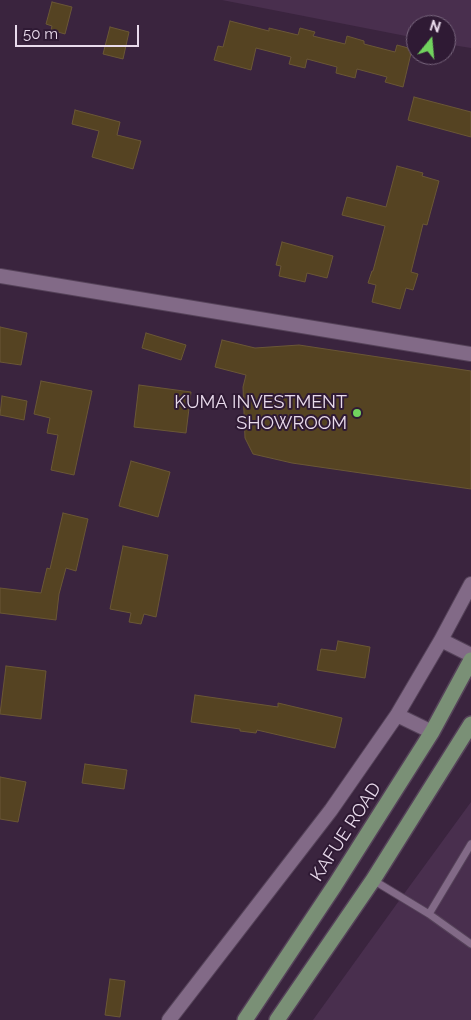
<!DOCTYPE html>
<style>
body{margin:0}
#map{position:relative;width:471px;height:1020px;overflow:hidden;background:#3a243e;font-family:Raleway,sans-serif}
canvas{display:block}
.north{position:absolute;left:406px;top:15px;width:50px;height:50px;box-sizing:border-box;background:#2f1a34;border:1px solid #79677e;border-radius:50%;rotate:17deg;font-size:14px;font-weight:700;line-height:20px;text-align:center;color:#e9dbec}
.north::after{content:'';display:block;margin:auto;width:18px;height:22px;background:#71d35e;clip-path:polygon(50% 0,100% 100%,50% 72%,0 100%)}
.scale{position:absolute;left:15px;top:25px;width:124px;height:22px;box-sizing:border-box;border:2px solid #e9dbec;border-top:0;padding-left:6px;font-size:15px;line-height:18px;white-space:nowrap;color:#e9dbec;-webkit-text-stroke:4px #2f1a34;paint-order:stroke}
</style>
<div id="map">
<canvas width="471" height="1020"></canvas>
<div class="north">N</div>
<div class="scale">50 m</div>
</div>
<script>
const c = document.querySelector('canvas').getContext('2d');
c.lineJoin = 'round';
function fillPath(path, color) {
  c.fillStyle = color;
  c.fill(path, 'evenodd');
}
function poly(rows) {
  const path = new Path2D();
  for (const r of rows) {
    path.moveTo(r[0], r[1]);
    for (let i = 2; i < r.length; i += 2) path.lineTo(r[i], r[i + 1]);
  }
  return path;
}
function stroke(path, color, width, dash) {
  c.strokeStyle = color;
  c.lineWidth = width;
  c.lineCap = dash ? 'butt' : 'round';
  c.setLineDash(dash || []);
  c.stroke(path);
}
function write(font, color, halo, rows, align = 'center') {
  c.font = font + ' Raleway,sans-serif';
  c.lineWidth = 4;
  c.setLineDash([]);
  c.textBaseline = 'middle';
  c.strokeStyle = halo;
  c.fillStyle = color;
  for (const [text, x, y, turn = 0] of rows) {
    c.save();
    c.translate(x, y);
    c.rotate((+turn || 0) * Math.PI / 180);
    c.textAlign = isNaN(turn) ? turn : align;
    if (halo) c.strokeText(text, 0, 0);
    c.fillText(text, 0, 0);
    c.restore();
  }
}
fillPath(poly([
 [222,0,471,0,471,48,446,44,446,25,416,25,416,38],
 [471,802,471,1020,313,1020,401,898]
]), '#492f4e');
const building = poly([
 [52,2,72,7,65,34,51,30,52,26,46,24,52,2],
 [230,21,269,31,269,28,298,35,300,28,315,32,313,36,345,44,347,36,364,41,364,44,395,52,397,45,412,49,403,87,385,82,387,77,357,69,355,78,336,73,337,67,307,59,305,68,289,64,291,57,256,48,251,70,214,60,218,46,223,47,230,21],
 [110,27,129,32,123,59,103,54,110,27],
 [414,97,471,112,471,137,408,120,414,97],
 [75,110,120,122,117,135,141,141,133,169,92,157,99,131,72,124,75,110],
 [397,166,423,173,422,176,439,181,427,225,423,224,411,272,418,274,413,290,406,288,400,309,372,302,376,285,368,283,372,271,373,271,385,226,342,215,347,197,386,207,397,166],
 [282,242,333,256,327,278,307,273,305,282,279,276,281,266,276,265,282,242],
 [0,327,27,333,21,365,0,362,0,327],
 [146,333,186,345,181,360,142,348,146,333],
 [222,340,255,348,299,345,471,371,471,489,292,463,253,454,245,438,243,387,246,375,215,367,222,340],
 [41,381,92,391,74,475,51,470,58,435,47,433,50,418,34,414,41,381],
 [139,385,191,392,186,433,134,427,139,385],
 [2,396,27,401,24,420,0,415,2,396],
 [131,461,170,472,158,517,119,506,131,461],
 [63,513,88,519,76,571,66,568,59,594,56,620,0,613,0,588,41,593,47,568,50,569,63,513],
 [123,546,168,555,156,617,144,614,141,624,129,622,131,613,110,609,123,546],
 [338,641,370,647,365,678,317,670,321,649,336,651,338,641],
 [6,666,46,671,41,719,0,714,6,666],
 [195,695,278,707,278,703,342,718,335,748,257,730,256,733,240,731,240,729,191,722,195,695],
 [85,764,127,770,124,789,82,783,85,764],
 [0,777,26,782,18,822,0,819,0,777],
 [110,979,125,981,120,1017,105,1015,110,979]
]);
fillPath(building, '#554322');
stroke(building, '#6a5736', 1);
const lane = poly([
 [373,880,429,914,471,944],
 [429,914,471,844]
]);
const street = poly([
 [0,276,471,354],
 [441,640,471,655],
 [397,715,432,732],
 [169,1020,331,810,397,715,441,640,471,584]
]);
const primary = poly([
 [245,1020,335,885,432,732,471,660],
 [277,1020,373,880,471,724]
]);
stroke(lane, '#554259', 9);
stroke(street, '#554259', 16);
stroke(primary, '#554259', 18);
stroke(lane, '#826a87', 7);
stroke(street, '#826a87', 14);
stroke(primary, '#7a9076', 15);
for (const [x, y, r, color] of [
 [357,413,5,"#71d35e"]
]) {
  const dot = new Path2D();
  dot.arc(x, y, r, 0, 2 * Math.PI);
  c.fillStyle = color;
  c.fill(dot);
  stroke(dot, '#2f1a34', 2);
}
write('18px', '#e9dbec', '#2f1a34', [
 ["KUMA INVESTMENT",347,403],
 ["SHOWROOM",347,424]
], 'right');
write('18px', '#e9dbec', '#2f1a34', [
 ["KAFUE ROAD",346,832,-57]
]);
</script>
